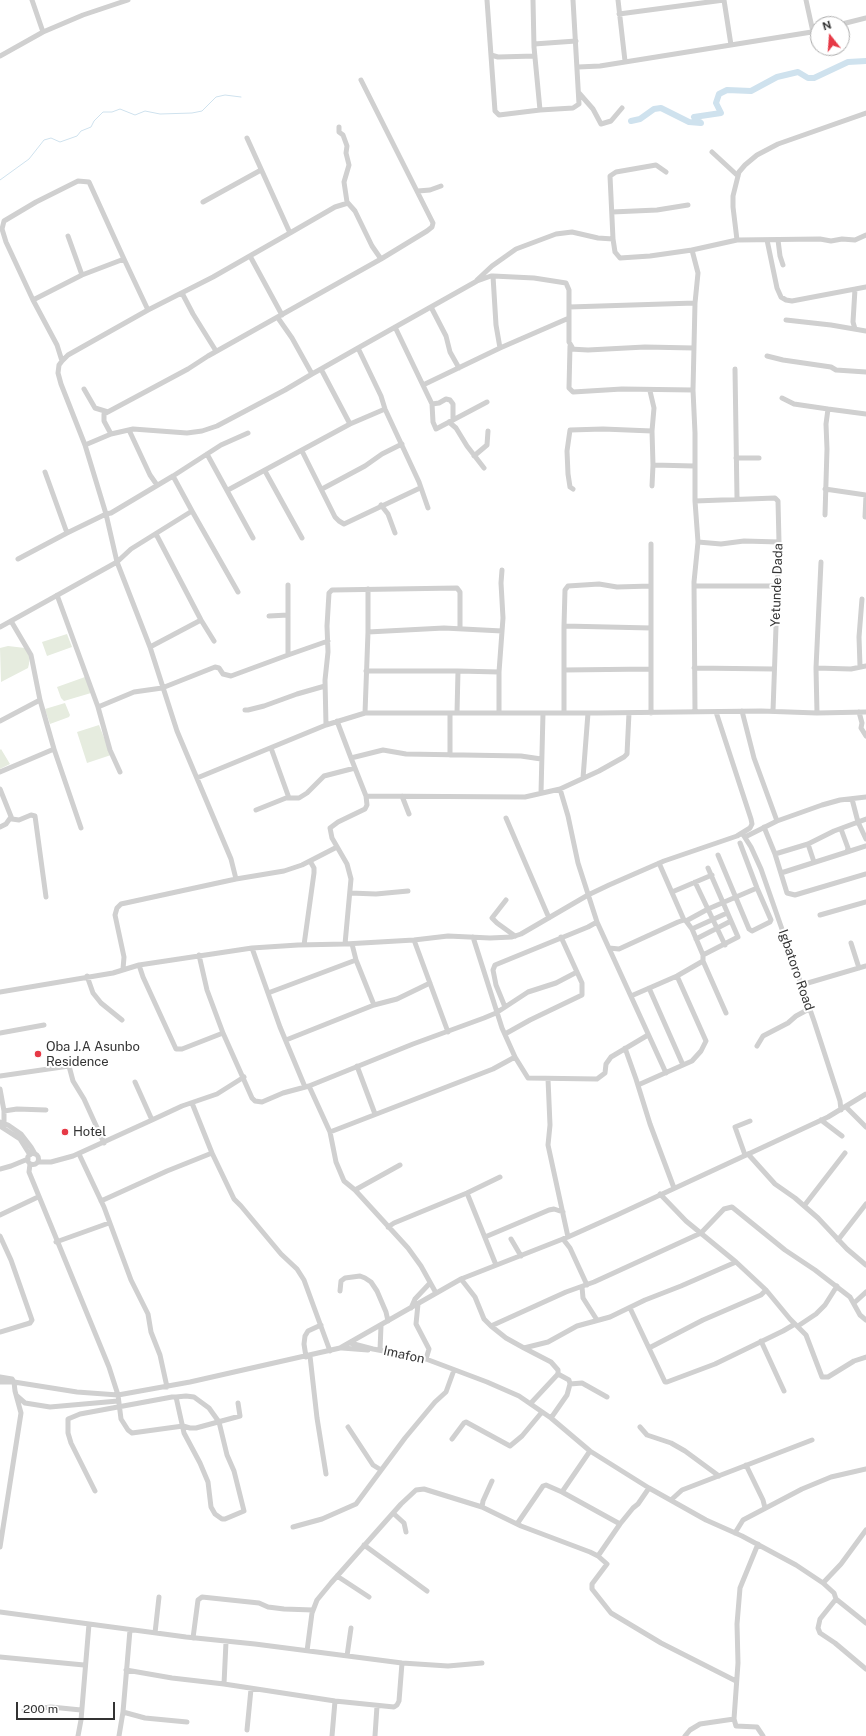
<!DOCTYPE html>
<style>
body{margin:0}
#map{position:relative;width:866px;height:1736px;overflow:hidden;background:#fff;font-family:"Public Sans",sans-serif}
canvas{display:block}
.north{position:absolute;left:810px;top:16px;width:40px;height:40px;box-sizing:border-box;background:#fff;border:1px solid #adadad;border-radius:50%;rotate:343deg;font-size:11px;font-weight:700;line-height:16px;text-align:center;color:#333}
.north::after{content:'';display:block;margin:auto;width:14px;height:18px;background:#e63946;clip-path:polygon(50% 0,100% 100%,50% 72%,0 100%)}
.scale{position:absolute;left:16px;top:1702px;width:99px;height:18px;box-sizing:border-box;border:2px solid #333;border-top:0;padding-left:5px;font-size:12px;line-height:14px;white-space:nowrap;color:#333;-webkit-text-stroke:3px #fff;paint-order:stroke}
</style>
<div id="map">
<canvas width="866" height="1736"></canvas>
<div class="north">N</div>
<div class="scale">200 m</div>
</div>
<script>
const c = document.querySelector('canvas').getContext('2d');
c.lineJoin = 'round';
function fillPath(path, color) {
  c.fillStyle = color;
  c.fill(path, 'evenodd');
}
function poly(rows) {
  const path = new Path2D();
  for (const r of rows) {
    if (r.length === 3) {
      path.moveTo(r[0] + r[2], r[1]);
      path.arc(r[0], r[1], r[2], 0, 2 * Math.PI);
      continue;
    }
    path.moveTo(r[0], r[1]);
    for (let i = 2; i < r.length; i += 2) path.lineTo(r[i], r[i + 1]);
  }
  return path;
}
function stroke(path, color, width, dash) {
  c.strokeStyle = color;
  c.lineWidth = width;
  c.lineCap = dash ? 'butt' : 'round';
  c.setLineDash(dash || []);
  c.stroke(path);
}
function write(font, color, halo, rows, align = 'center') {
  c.font = font + ' "Public Sans",sans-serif';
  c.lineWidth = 4;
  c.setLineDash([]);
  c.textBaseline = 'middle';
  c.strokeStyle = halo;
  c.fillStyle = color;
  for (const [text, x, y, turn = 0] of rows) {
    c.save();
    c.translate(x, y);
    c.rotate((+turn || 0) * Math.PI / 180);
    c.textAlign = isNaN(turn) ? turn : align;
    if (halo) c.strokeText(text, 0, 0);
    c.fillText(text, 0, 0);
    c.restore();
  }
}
fillPath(poly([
 [67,634,72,647,47,656,42,642],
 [8,646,25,648,30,652,29,664,28,668,1,682,0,648],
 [85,677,91,693,64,701,61,698,57,687],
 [65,703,70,715,69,717,50,724,45,709],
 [99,725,111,755,87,763,77,732],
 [1,749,10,764,0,769,0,750]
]), '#e6ecdf');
stroke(poly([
 [0,180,29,159,44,140,51,138,60,142,77,136,81,131,91,127,94,121,103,112,112,112,120,109,135,115,145,111,160,114,192,113,202,111,216,97,225,95,241,97]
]), '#cfe2ee', 1);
stroke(poly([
 [631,121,640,119,654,109,661,108,689,122,701,123,694,117,721,113,716,103,719,94,727,90,751,91,777,77,798,72,808,78,814,78,848,62,866,61]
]), '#cfe2ee', 6);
stroke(poly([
 [32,0,43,32],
 [487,0,495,111,499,115,540,110,573,108,579,104,573,0],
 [533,0,534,47,540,110],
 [618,0,625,61],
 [724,0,731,45],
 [806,0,813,32],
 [619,14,724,0],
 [842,24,866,18],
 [534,44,576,41],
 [491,55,498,57,535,56],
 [0,56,43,32,83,15,128,0],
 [578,67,600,66,818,31],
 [361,80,433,223,432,227,427,231,381,259],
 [579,93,593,109,601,124,611,121,622,108],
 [712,152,738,176],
 [666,172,656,165,616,172,610,176,613,239,615,252,620,258,650,256,692,250,737,240,820,239,831,241,842,239,855,240,866,235],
 [418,191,430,190,441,186],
 [203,202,261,170],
 [612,212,657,210,688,205],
 [290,233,335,207,348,203],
 [737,240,733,207,733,196,739,172,745,165,757,155,778,144,866,113],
 [767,240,777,288,781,297,786,300,792,301,866,287],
 [778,240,780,256,783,265],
 [692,250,698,273,695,303,693,390,695,433,695,501,698,542,694,582,695,712],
 [250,256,282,315],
 [124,259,148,310],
 [82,275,124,259,89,182,78,181,36,202,4,221,2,229,6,242,33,300,57,345,62,361,68,355,148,310,213,277,290,233,247,138],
 [493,276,534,278,566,283,569,290,569,318],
 [477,280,492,266,516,249,556,234,572,232,598,238,613,239],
 [855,289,853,322,855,329],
 [182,293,193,314,216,351],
 [33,300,82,275,68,236],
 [431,307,446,336,450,352,459,368],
 [569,307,695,303],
 [278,318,292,338,312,374,321,369],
 [786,320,831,325,866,331],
 [395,327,432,404,433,422,436,429,487,402],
 [570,346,569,388,573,392,622,389,693,390],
 [358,348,321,369,350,424,385,409],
 [767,356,783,360,831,367,836,370,866,372],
 [62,361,59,365,58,373,61,384,85,445,111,434,104,421,104,414,188,369,208,356,381,259,372,246,355,211,347,202,344,182,349,165,346,153,347,146,343,135,339,132,339,127],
 [735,369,737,498],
 [423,385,500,348],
 [84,389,95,408,108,412],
 [650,391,654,408,652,431,653,465,694,466],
 [782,398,794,404,828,409],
 [432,404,439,403,446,399,450,400,453,404,453,420],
 [449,422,456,428,467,446,484,468],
 [129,430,150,475,157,485],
 [111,434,133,429,187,433,202,431,217,426,285,390,312,374],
 [85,445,106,514,111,513,173,476,221,445,248,433],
 [302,451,335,517,339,521,344,524,420,488],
 [207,454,253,538],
 [474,456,487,445,488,431],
 [736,458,759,458],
 [265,471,302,538],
 [45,472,67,533,106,514,117,562,131,549,192,511,173,476],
 [652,486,653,465],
 [322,489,365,466,382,454,402,444],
 [573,489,570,487,568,474,567,451,570,430,603,429,652,431],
 [825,489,866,495],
 [228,490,350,424],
 [695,501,775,498,778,501,779,542,773,711],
 [381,505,388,514,395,533],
 [428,508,419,482,385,409,381,396,358,348,477,281,491,276,493,276,496,325,500,348,569,318,569,342,572,347,570,349,588,350,645,347,694,348],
 [192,511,238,592],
 [825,515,827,449,826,424,828,409,866,414],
 [865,517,866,495],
 [156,534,201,620,214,641],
 [698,542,721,544,744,541,779,542],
 [651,544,651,669],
 [18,559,67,533],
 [694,586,776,586],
 [57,595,98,707],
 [269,616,288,615],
 [564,626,565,590,568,586,599,584,617,587,651,586],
 [0,627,117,562,150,647,177,731,231,859,236,879],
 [368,632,444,628,502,631],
 [150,647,201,620],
 [288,655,328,641],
 [860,666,859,637,862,599],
 [694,668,774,669],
 [816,668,851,669,866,666],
 [564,670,564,626,651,628],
 [366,671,458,671,457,713],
 [458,671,499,672,499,713],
 [499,672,503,618,501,583,502,570],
 [245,710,248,710,264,706,297,694,325,686],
 [742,711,754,758,777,821],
 [564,712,564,670,651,669,651,713],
 [859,712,862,723,861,728,866,736],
 [365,713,368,632,368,589],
 [817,713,816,668,821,562],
 [0,721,40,700],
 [337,721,351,758],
 [326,725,325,680,328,652,327,626,329,593,332,590,457,588,460,592,460,629],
 [271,748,289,798],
 [54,749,81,828],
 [450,755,450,713],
 [0,772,54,749,40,700,31,655,11,621],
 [120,772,110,750,98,707,134,692,162,688,215,667,219,668,223,674,231,676,288,655,288,585],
 [197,778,326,725,365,713,598,713,761,711,817,713,866,712],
 [583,778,588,713],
 [0,789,12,819,19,820,31,815,35,816,46,897],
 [560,789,568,816,578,863,597,922,666,1073],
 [541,793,543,713],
 [366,796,525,797,560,789,599,771,624,757,627,754,629,713],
 [402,796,409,814],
 [852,799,858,822,866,839],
 [256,810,286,798,299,798,307,793,324,776,355,768],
 [506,818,549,918],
 [0,827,6,824,11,817],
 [764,827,775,854,787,893,795,895,866,874],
 [742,833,751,847,761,869,814,1021,840,1101,841,1110],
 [745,837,777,821,822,805,840,800,866,797],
 [808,844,814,862],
 [847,852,866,846],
 [775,854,808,844,834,831,866,819],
 [718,855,749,929,752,931,770,922,771,920,757,888,740,843],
 [659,863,684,920],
 [781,873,847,852,848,848,841,829],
 [695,882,725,945],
 [672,892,712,875],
 [350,893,376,894,408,891],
 [506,900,492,918,497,923,515,936],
 [820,915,866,902],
 [692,929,727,913],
 [473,937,502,1028,515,1057,528,1078,597,1079,605,1073,606,1064,611,1057,648,1035],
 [696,939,731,921],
 [414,940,448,1032],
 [851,943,859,968],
 [345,944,351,879,347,864,332,838,330,828,338,822,365,809,367,805,366,796,351,758,383,750,406,754,521,756,541,759],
 [352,944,356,960,374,1005],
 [304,945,314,873,314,868,310,861],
 [252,948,280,1027,305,1087],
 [609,948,619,949,678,922,684,920,686,921,708,909,757,888],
 [199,955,207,990,223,1033,252,1098,255,1101,262,1102,283,1093,309,1086,413,1044,484,1018,496,1013,528,992,556,983,577,972],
 [703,955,738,937,708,868],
 [703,961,726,1013],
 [139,965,143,977,176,1049,182,1049,223,1033],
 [123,969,124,957,115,915,117,908,121,904,236,879,284,871,302,865,337,847],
 [87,976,93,993,101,1003,122,1020],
 [801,985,866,966],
 [649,988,683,1065],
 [0,992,113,973,139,965,252,948,298,945,345,944,414,940,448,936,490,938,512,937,521,934,588,895,609,885,664,861,737,836,750,828,752,824,751,819,716,712],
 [268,993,356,960],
 [631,996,677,976,703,961,703,955,692,929,686,921],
 [505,1007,496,985,493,970,495,965,588,927,597,922],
 [0,1033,44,1025],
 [505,1034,530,1020,582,995,582,983,561,937],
 [286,1040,374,1005,397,999,430,983],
 [757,1046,763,1036,788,1023,796,1016,809,1009],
 [625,1048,636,1079,650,1124,674,1188],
 [357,1066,375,1114],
 [0,1076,69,1066,73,1081,84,1099,104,1143],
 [548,1079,550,1125,548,1145,568,1237],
 [638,1085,692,1061,701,1051,706,1041,677,976],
 [309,1086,330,1132,493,1069,515,1057],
 [0,1089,4,1111,4,1123],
 [192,1103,212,1153],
 [846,1107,866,1127],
 [4,1111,17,1109,46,1110],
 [152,1120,182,1106,217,1094,244,1077],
 [821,1120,842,1136],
 [0,1122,8,1125,21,1134,31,1147,35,1154],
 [0,1126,20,1139,30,1155],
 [330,1132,336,1162,344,1181,355,1190,408,1248,421,1266,436,1293],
 [33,1159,5.5],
 [79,1154,104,1207,131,1280,148,1314,151,1332,160,1355,167,1387],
 [748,1154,775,1184,795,1198,818,1218,847,1249,866,1265],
 [745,1155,735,1127,750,1121],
 [38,1162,51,1162,73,1156,152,1120,135,1082],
 [30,1164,29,1172,109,1367,118,1395,121,1419,128,1430,132,1433,183,1426,190,1428,196,1428,240,1416,238,1403],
 [0,1169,11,1166,28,1159],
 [355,1190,400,1165],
 [467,1193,496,1265],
 [660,1194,686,1221,736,1262,766,1290,790,1319,806,1335,822,1377,828,1377,854,1361,866,1357],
 [101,1201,167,1171,212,1153,234,1199,241,1206,281,1254,297,1269,304,1280,330,1351],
 [804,1206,845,1153],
 [0,1215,38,1197],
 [388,1227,394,1223,467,1193,500,1177],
 [0,1236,11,1260,32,1320,30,1323,0,1332],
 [485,1237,549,1210,554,1209,563,1212],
 [511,1239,521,1256],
 [563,1239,570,1248,587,1285],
 [838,1240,866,1204],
 [56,1242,109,1223],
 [461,1279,475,1297,484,1319,491,1326,566,1292,594,1282,701,1233,724,1209,732,1207,785,1250,815,1270,850,1297,860,1315,866,1320],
 [582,1287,583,1298,597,1320],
 [340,1291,341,1281,345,1278,360,1276,365,1278,371,1282,377,1291,386,1312,388,1321],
 [854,1303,866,1292],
 [418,1304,416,1324,429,1349,426,1359],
 [411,1308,415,1299,430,1283],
 [630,1308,665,1382,667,1382,715,1364,783,1331,795,1324],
 [491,1326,506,1338,524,1348,548,1342,577,1326,610,1317,645,1300,681,1286,736,1262],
 [798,1326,816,1314,825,1305,837,1286],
 [761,1341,784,1391],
 [350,1343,373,1349,426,1359,487,1382,519,1396,551,1418,590,1451,649,1488,706,1520,742,1536,796,1565,823,1583,834,1593,836,1599,866,1623],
 [342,1348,368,1350],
 [524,1348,551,1362,558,1370,558,1374,531,1403],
 [649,1348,703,1320,761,1295,766,1290],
 [380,1350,381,1326],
 [310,1356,317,1418,326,1474],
 [306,1357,304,1344,305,1336,308,1331,321,1325],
 [0,1377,12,1379,14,1382],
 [0,1382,14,1382,77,1392,118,1395,190,1382,340,1348,461,1279,568,1237,617,1215,828,1117,866,1094],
 [570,1384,582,1383,607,1397],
 [17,1396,25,1403,50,1407,118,1401],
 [551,1418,567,1395,570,1384,569,1380,558,1374],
 [348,1427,373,1465,381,1470],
 [640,1427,647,1435,671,1443,685,1451,719,1476],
 [452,1439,464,1423,466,1422,510,1446,522,1436,542,1412],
 [746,1465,763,1500,765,1508],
 [95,1491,71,1443,68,1433,68,1419,80,1414,172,1397,176,1397,186,1396,194,1397,209,1408,219,1422,227,1455,234,1471,244,1511,225,1519,222,1519,215,1514,211,1507,208,1482,200,1463,184,1433,176,1397],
 [562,1492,590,1451],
 [671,1500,682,1490,812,1440],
 [482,1507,483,1501,492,1481],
 [393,1513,404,1523,406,1532],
 [517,1524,543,1486,546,1485,562,1492,620,1524],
 [293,1527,322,1519,356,1504,405,1438,435,1402,446,1392,454,1370],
 [735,1533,743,1520,802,1489,831,1477,866,1469],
 [758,1544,740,1588,737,1624,738,1663,734,1719,736,1726,757,1727,763,1736],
 [364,1545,427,1591],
 [0,1547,21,1413,15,1391,14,1382],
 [598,1556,620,1524,633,1508,638,1504,649,1488],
 [337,1576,369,1597],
 [823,1583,841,1564,866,1530],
 [836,1599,820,1619,818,1628,820,1633,835,1643,866,1669],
 [0,1612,186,1637,255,1644,402,1663,448,1666,482,1663],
 [155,1633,159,1597],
 [193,1638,198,1600,202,1597,259,1603,268,1607,284,1609,313,1610],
 [307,1651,312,1613,317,1600,331,1583,401,1504,416,1490,424,1489,482,1507,521,1526,590,1552,598,1556,607,1564,592,1584,592,1589,611,1613,661,1643,736,1681],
 [347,1656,351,1628],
 [0,1657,84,1665],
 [126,1670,172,1678,224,1684,335,1701,394,1707,397,1705,399,1701,402,1663],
 [224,1684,226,1642],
 [24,1710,51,1707,81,1710],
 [123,1712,145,1718,187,1722],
 [247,1730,251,1689],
 [78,1736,81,1720,89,1624],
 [119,1736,123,1712,130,1630],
 [332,1736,335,1701],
 [375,1736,377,1706],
 [685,1736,690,1730,700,1724,734,1719]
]), '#d0d0d0', 5);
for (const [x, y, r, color] of [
 [38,1054,4,"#e63946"],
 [65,1132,4,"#e63946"]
]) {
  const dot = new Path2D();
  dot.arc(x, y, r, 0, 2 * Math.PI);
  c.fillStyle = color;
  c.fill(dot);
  stroke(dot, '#fff', 1.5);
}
write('13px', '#333', '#fff', [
 ["Yetunde Dada",777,585,-88],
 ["Igbatoro Road",796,970,71],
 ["Imafon",404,1355,12]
]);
write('13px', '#333', '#fff', [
 ["Oba J.A Asunbo",46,1047],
 ["Residence",46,1062],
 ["Hotel",73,1132]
], 'left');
</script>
